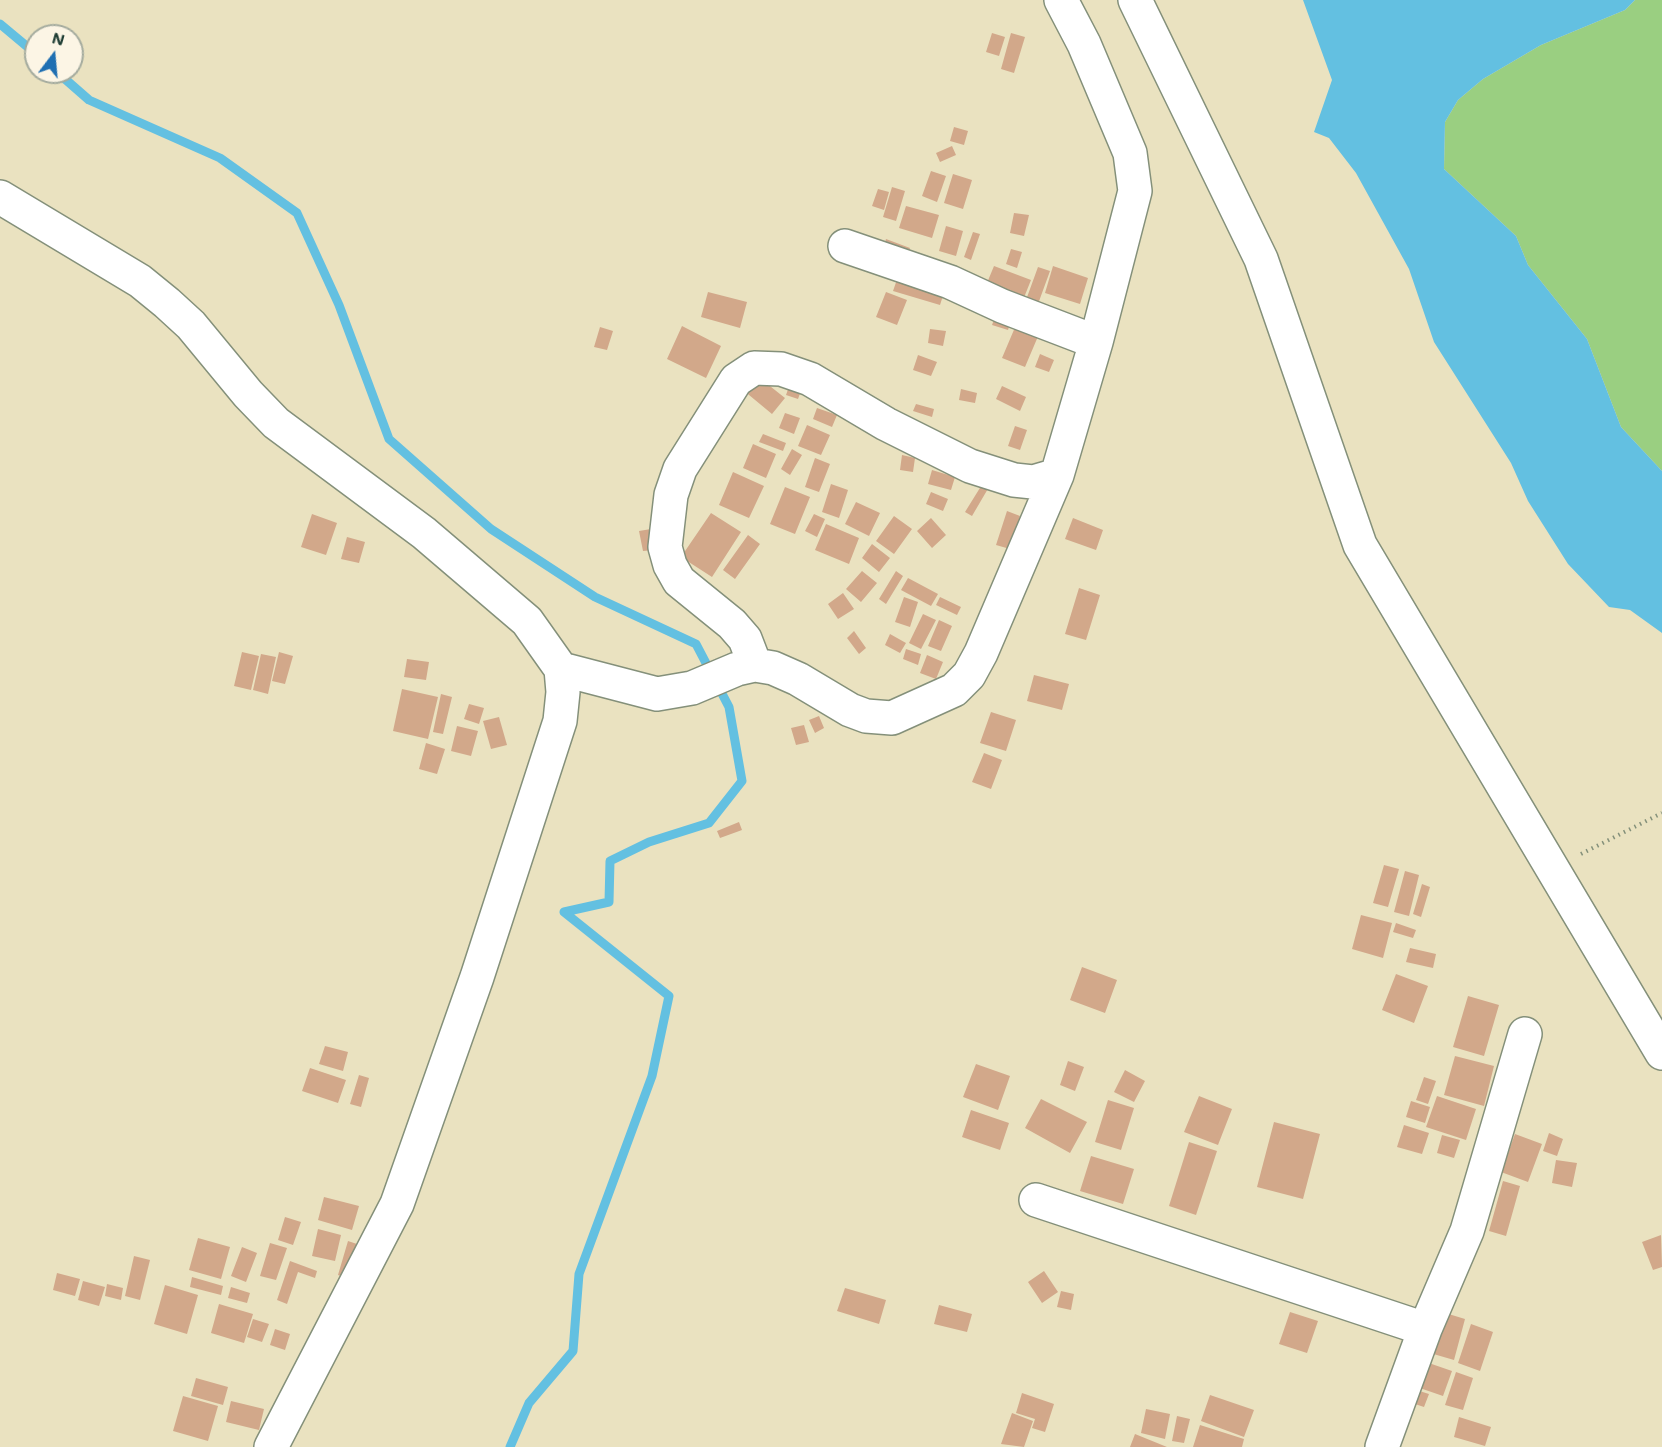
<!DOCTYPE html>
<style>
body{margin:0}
#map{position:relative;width:1662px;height:1447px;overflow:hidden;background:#eae2c0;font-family:Mali,sans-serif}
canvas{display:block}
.north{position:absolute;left:24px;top:24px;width:60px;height:60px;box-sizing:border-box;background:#fcf5e5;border:2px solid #a4ab9e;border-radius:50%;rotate:16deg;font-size:16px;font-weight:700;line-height:24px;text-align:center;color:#1f3d34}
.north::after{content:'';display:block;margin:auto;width:21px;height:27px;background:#1f6fb2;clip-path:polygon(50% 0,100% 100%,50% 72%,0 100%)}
</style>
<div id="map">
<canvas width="1662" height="1447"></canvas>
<div class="north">N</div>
</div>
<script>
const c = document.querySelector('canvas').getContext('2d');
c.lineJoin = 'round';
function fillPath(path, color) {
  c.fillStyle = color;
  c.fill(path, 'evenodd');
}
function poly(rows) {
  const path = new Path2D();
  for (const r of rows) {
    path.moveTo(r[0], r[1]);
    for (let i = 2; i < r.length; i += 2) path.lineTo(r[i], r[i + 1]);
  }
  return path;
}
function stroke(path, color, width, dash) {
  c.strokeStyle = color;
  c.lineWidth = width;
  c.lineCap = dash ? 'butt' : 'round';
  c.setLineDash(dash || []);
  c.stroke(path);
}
fillPath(poly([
 [1635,0,1662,0,1662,471,1621,427,1587,339,1528,265,1516,236,1444,169,1445,122,1458,100,1483,79,1541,45,1625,10]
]), '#9acf81');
fillPath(poly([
 [1303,0,1635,0,1625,10,1541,45,1483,79,1458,100,1445,122,1444,169,1516,236,1528,265,1587,339,1621,427,1662,471,1662,633,1630,610,1609,607,1568,564,1528,501,1511,463,1434,342,1409,269,1356,173,1329,138,1314,132,1332,80]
]), '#63c0e1');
stroke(poly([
 [0,24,36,54],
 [57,72,89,100,220,158,297,213,339,305,389,439,491,529,595,597,696,644,729,707,742,781,709,823,649,842,610,861,609,902,564,912,669,996,652,1076,579,1274,573,1351,529,1403,510,1447]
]), '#63c0e1', 9);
fillPath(poly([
 [992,33,1005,37,999,56,986,52],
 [1011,33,1025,37,1014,73,1001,69],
 [954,127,968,131,964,145,950,141],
 [952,146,956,155,940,162,936,153],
 [931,171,946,176,937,202,922,196],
 [953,174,972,180,963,209,944,203],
 [892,187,905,191,896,221,883,217],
 [878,189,889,192,884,210,872,206],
 [906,206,939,215,932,238,899,228],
 [1014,213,1029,215,1024,236,1010,233],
 [946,226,963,231,956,256,939,251],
 [973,232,980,234,971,260,964,257],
 [886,239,910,248,904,264,881,255],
 [1011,249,1022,252,1017,268,1006,264],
 [994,266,1031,280,1019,310,982,295],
 [1053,266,1088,278,1080,304,1045,293],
 [1038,267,1050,271,1038,304,1026,300],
 [901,268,947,283,940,305,893,291],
 [708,292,747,302,740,328,701,317],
 [886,292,907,300,897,325,876,317],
 [998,309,1013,314,1008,330,992,325],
 [1016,325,1039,334,1025,367,1002,358],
 [682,326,721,346,706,378,667,359],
 [600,327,613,331,607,350,594,347],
 [930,329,946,331,943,346,928,343],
 [1040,354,1054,360,1049,372,1035,367],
 [918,355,937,362,931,376,913,370],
 [756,375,785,398,772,414,743,390],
 [793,375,805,379,798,399,786,395],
 [1002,386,1026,397,1020,411,996,399],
 [961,389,977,393,975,403,959,400],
 [916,404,934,409,932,417,913,411],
 [817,408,837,415,832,427,813,419],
 [785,413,800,418,794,434,779,428],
 [807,425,830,435,821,455,798,446],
 [1015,426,1027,430,1020,450,1008,446],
 [763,434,786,443,783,451,759,442],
 [753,444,776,454,766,478,743,468],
 [792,449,802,455,790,475,781,469],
 [902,455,915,458,913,472,900,470],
 [815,458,830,464,819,492,805,487],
 [932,470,955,477,951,490,928,484],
 [733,472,764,486,749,518,719,505],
 [983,483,989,487,972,516,965,512],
 [831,484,848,490,839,518,822,512],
 [785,487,810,497,795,534,770,524],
 [931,492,948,499,943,511,926,504],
 [856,502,880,513,869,536,845,524],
 [1007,511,1020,516,1010,549,996,545],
 [711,513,741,532,712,577,681,557],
 [312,514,337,523,326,555,301,547],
 [814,514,825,519,817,537,805,531],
 [894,516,912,529,894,554,876,541],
 [931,518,946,535,932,548,917,531],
 [1073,518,1103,530,1096,550,1065,539],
 [826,524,859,538,849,564,815,550],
 [651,529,654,550,643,551,639,531],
 [748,535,760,544,735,579,723,570],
 [347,537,365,542,359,563,341,559],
 [872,544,890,558,879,572,862,558],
 [862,571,877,583,861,602,846,589],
 [896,571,903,576,886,604,879,599],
 [908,578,938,594,931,606,901,590],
 [1079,588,1100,595,1086,640,1065,634],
 [843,593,854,609,838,619,828,604],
 [904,597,918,602,910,627,895,622],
 [940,597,961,607,957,615,936,605],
 [923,614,936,620,921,649,909,643],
 [939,620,952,626,941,651,928,646],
 [854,631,866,648,859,654,847,638],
 [890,634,906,643,900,653,885,645],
 [906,649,921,654,918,665,903,659],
 [242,652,259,656,251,690,234,686],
 [279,652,293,656,285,684,272,681],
 [261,654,276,657,268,694,253,690],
 [927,655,943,662,936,679,920,673],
 [407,659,429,662,426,680,404,677],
 [1034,675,1069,684,1062,710,1027,701],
 [402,689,438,697,428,739,393,731],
 [441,694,452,697,443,734,433,732],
 [469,704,484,708,479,724,464,719],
 [991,712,1016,720,1006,751,980,743],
 [819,716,824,728,815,733,809,720],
 [499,717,507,745,491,749,483,721],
 [804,725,809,742,796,745,791,728],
 [457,726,478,731,471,756,451,751],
 [426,743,445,749,437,774,419,769],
 [984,753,1002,760,991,789,972,782],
 [739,822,742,830,720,838,717,831],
 [1384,865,1399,869,1388,907,1373,903],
 [1405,871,1419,875,1409,916,1394,912],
 [1422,884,1430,887,1421,917,1413,914],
 [1361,915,1392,923,1383,958,1352,949],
 [1396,923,1416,930,1413,938,1393,932],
 [1410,948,1436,954,1433,968,1406,962],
 [1082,967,1117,980,1105,1013,1070,1000],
 [1396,974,1428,986,1414,1023,1382,1010],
 [1468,996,1499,1005,1484,1056,1453,1047],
 [325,1046,348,1052,343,1071,319,1064],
 [1455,1056,1494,1066,1484,1106,1444,1095],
 [1068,1061,1084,1067,1075,1091,1060,1085],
 [976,1064,1010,1076,998,1110,963,1097],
 [310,1068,346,1080,338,1103,302,1091],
 [1125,1070,1145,1081,1134,1102,1114,1092],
 [359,1075,369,1078,361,1107,350,1104],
 [1424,1077,1436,1081,1428,1104,1416,1100],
 [1199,1096,1232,1109,1218,1145,1184,1132],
 [1437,1096,1476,1109,1466,1140,1426,1127],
 [1041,1099,1087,1122,1070,1153,1025,1128],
 [1108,1100,1134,1108,1121,1150,1095,1142],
 [1411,1101,1430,1107,1425,1123,1406,1117],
 [971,1110,1009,1123,1000,1150,962,1137],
 [1274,1122,1320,1134,1303,1199,1257,1187],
 [1404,1125,1429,1133,1422,1154,1397,1147],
 [1549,1133,1563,1139,1557,1156,1543,1151],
 [1515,1134,1542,1144,1528,1182,1501,1172],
 [1442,1135,1460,1140,1454,1158,1437,1153],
 [1189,1142,1217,1151,1196,1215,1169,1206],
 [1091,1156,1134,1169,1123,1204,1080,1191],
 [1556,1160,1577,1163,1572,1187,1552,1183],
 [1503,1181,1520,1186,1506,1236,1489,1231],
 [324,1197,359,1206,352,1230,318,1220],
 [285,1217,301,1222,293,1245,278,1240],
 [318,1229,341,1235,335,1261,312,1256],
 [1661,1235,1662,1267,1653,1270,1642,1242],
 [198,1238,230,1247,221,1279,189,1270],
 [348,1241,363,1246,353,1280,338,1275],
 [270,1243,287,1248,276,1280,260,1276],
 [242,1247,257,1253,246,1282,231,1276],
 [134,1256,150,1260,140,1300,125,1296],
 [290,1261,317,1271,315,1278,298,1272,287,1304,277,1300],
 [1044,1271,1058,1292,1042,1303,1028,1282],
 [57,1273,80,1279,75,1296,53,1290],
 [192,1277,223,1286,221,1295,190,1287],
 [83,1281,105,1287,99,1306,78,1300],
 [107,1284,123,1288,121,1300,105,1296],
 [165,1285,198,1295,187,1334,154,1324],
 [231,1287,250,1293,247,1303,228,1298],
 [845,1288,886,1300,879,1324,837,1311],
 [1061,1291,1074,1294,1071,1310,1057,1307],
 [219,1304,253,1314,244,1343,211,1333],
 [939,1305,972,1314,967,1332,934,1324],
 [1290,1312,1318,1321,1307,1353,1279,1344],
 [1442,1312,1465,1319,1454,1360,1430,1353],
 [253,1319,269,1324,262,1342,247,1337],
 [1471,1324,1493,1332,1480,1371,1458,1363],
 [275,1329,290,1334,285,1350,270,1345],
 [1423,1361,1452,1371,1443,1396,1414,1386],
 [1456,1372,1473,1378,1463,1410,1445,1405],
 [196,1378,228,1387,223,1405,191,1396],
 [1410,1388,1429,1394,1424,1407,1406,1401],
 [1022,1393,1054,1404,1045,1432,1032,1428,1035,1419,1016,1413],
 [1210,1395,1254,1410,1244,1437,1201,1421],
 [183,1396,218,1406,208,1441,173,1431],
 [231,1401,264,1409,259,1430,226,1422],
 [1146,1409,1170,1414,1165,1439,1141,1433],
 [1012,1413,1033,1421,1024,1447,1001,1444],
 [1177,1416,1190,1419,1184,1443,1172,1441],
 [1459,1417,1491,1427,1485,1446,1454,1437],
 [1200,1425,1244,1439,1242,1447,1193,1447],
 [1135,1434,1167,1447,1130,1447]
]), '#d2a88a');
const minor = poly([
 [1135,0,1261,259,1360,545,1662,1053],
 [0,197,140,281,167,303,191,325,248,394,276,423,424,533,527,621,561,669,563,692,560,721,477,977,397,1204,271,1447],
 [845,246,950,282,1002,306,1096,342],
 [755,665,745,639,732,624,679,581,670,565,665,547,671,495,680,469,736,380,754,368,781,369,810,379,886,424,970,466,1014,480,1033,482,1057,475],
 [561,669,657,694,692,688,737,669,755,665,773,668,798,679,850,710,866,716,892,718,954,690,969,675,981,653,1057,475,1096,342,1135,191,1130,153,1084,44,1061,0],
 [1036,1200,1425,1329],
 [1382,1447,1425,1329,1467,1231,1525,1034]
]);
stroke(minor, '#84907a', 36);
stroke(poly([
 [1581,854,1662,813]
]), '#84907a', 4, [1.5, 4.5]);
stroke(minor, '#fff', 33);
</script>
